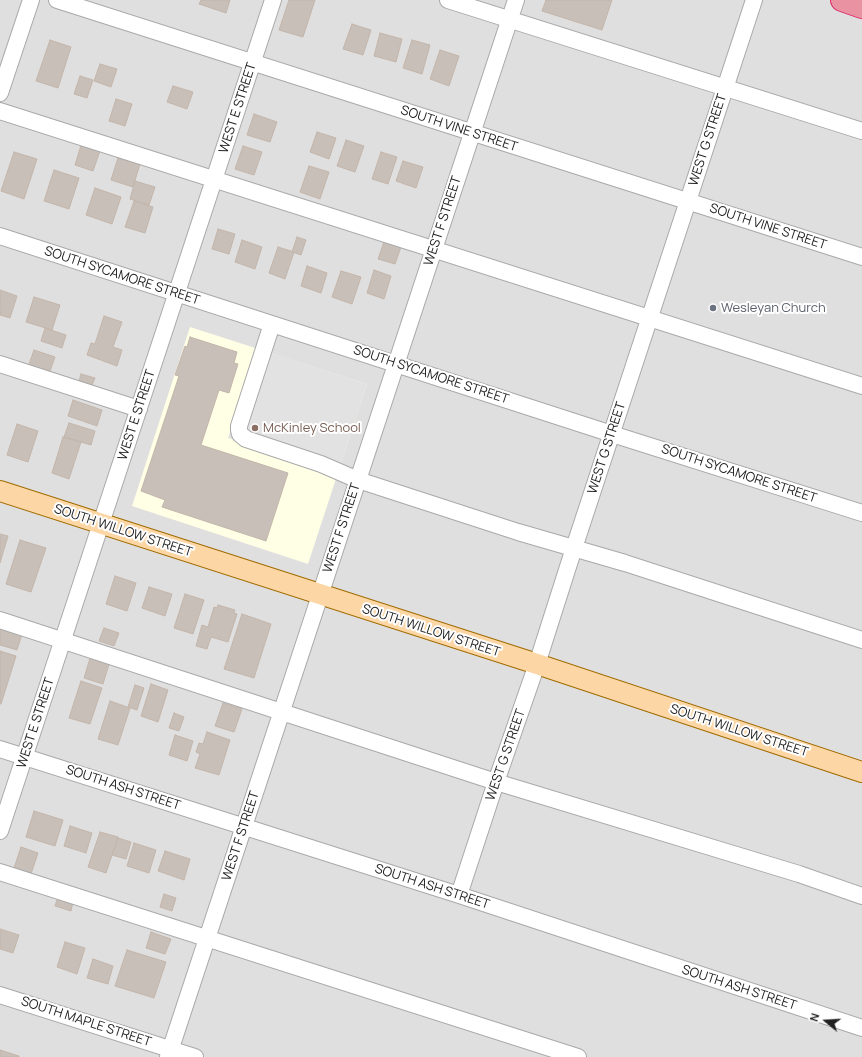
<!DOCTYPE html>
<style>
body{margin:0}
#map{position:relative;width:862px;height:1057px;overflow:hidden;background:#f2efe9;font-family:Manrope,sans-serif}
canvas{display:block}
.north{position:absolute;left:806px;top:1001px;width:40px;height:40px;-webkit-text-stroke:3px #fff;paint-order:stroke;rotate:288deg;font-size:11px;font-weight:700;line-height:16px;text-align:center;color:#222}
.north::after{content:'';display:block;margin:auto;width:14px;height:18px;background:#222;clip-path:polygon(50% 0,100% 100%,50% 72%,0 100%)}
</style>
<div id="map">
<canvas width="862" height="1057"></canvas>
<div class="north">N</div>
</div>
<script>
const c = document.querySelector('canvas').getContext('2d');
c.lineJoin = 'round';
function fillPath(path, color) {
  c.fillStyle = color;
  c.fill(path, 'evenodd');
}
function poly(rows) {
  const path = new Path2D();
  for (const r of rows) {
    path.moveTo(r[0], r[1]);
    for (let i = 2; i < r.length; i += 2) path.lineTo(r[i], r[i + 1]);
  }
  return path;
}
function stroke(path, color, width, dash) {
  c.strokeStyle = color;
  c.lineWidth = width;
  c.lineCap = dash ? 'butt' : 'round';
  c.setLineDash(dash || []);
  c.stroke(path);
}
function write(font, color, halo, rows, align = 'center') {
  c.font = font + ' Manrope,sans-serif';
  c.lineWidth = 4;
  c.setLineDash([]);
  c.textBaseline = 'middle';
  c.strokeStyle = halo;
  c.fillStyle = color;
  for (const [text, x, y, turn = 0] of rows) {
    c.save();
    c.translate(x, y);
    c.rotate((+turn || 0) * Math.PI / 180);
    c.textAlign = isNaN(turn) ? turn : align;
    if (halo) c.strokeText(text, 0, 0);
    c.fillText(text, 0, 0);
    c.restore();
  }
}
fillPath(poly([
 [0,0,862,0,862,1057,0,1057]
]), '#e0dfdf');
fillPath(poly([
 [190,327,367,384,308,564,132,506]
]), '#ffffe5');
fillPath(poly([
 [257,348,367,384,338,473,228,438]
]), '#e2e2e2');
const building = poly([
 [201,0,230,0,226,13,199,4,201,0],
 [289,0,315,0,303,37,279,30,289,0],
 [546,0,612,0,602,30,542,11,546,0],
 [352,24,371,30,363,55,343,49,352,24],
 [380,33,402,39,396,62,374,56,380,33],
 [50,40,71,47,58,88,36,81,50,40],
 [412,40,430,45,422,74,403,68,412,40],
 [440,50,459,56,449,86,430,79,440,50],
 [100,64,117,69,111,87,94,81,100,64],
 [80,76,93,80,87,98,74,94,80,76],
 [173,86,193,92,187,109,167,102,173,86],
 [116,99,132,104,125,126,109,121,116,99],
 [254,114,277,122,270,142,247,135,254,114],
 [317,132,336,138,329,159,310,152,317,132],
 [346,140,364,146,355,172,337,166,346,140],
 [82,142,101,148,93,171,75,165,82,142],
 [243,146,262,152,254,175,235,169,243,146],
 [14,152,37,159,24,199,1,191,14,152],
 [381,152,397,157,388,184,372,179,381,152],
 [118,158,140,164,133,187,111,180,118,158],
 [403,161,423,167,416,188,396,181,403,161],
 [309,166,329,172,320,199,300,192,309,166],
 [54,170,79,178,69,209,44,201,54,170],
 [135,181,155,187,149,205,130,199,135,181],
 [95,188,121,197,112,224,86,215,95,188],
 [134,201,153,207,145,233,125,227,134,201],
 [218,229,235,234,229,254,212,249,218,229],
 [297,237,306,240,301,255,292,252,297,237],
 [385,239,402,244,395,264,378,259,385,239],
 [242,240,262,247,255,269,235,262,242,240],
 [278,247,294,252,285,279,269,273,278,247],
 [307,266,327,273,321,293,301,286,307,266],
 [374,270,391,276,384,299,367,293,374,270],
 [341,271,361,277,352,304,332,297,341,271],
 [0,290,17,296,10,318,0,315,1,310,0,309,0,290],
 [34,297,60,305,52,330,26,322,34,297],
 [104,316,122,322,113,347,122,350,117,366,87,355,91,343,95,344,104,316],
 [45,328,66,335,62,348,41,341,45,328],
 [190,337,237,352,234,363,238,364,229,393,219,390,201,445,288,473,266,541,162,507,165,500,141,491,179,376,175,375,185,346,187,347,190,337],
 [34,350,55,357,49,374,28,367,34,350],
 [81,374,95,378,92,385,79,381,81,374],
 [73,400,102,410,97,426,68,416,73,400],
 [69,423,95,431,91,445,64,437,69,423],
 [17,424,38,431,28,462,7,455,17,424],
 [63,437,81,442,69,479,52,473,63,437],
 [0,534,8,536,0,563,0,534],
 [20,540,46,548,31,592,6,584,20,540],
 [115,576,136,583,127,611,106,604,115,576],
 [149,587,172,594,165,616,142,608,149,587],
 [185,594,204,600,193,634,174,628,185,594],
 [218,605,235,610,234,613,237,614,228,642,211,637,207,649,196,646,202,625,208,627,214,607,217,608,218,605],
 [242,614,271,624,254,678,224,669,242,614],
 [0,623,23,631,17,650,0,645,0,623],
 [104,628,119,633,114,646,99,641,104,628],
 [0,651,16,656,1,704,0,704,0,651],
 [91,655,110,661,103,684,84,678,91,655],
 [81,681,102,688,90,724,69,718,81,681],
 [151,684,168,690,158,722,141,716,151,684],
 [135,685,144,688,137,710,128,707,135,685],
 [110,701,130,708,118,745,98,739,110,701],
 [223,703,242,709,234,732,215,726,223,703],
 [174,713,184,717,179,731,169,728,174,713],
 [207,732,230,740,219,775,195,768,200,754,196,752,199,743,203,744,207,732],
 [175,735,193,741,187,761,169,755,175,735],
 [34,811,63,820,55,846,26,837,34,811],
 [70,826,92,833,86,853,64,846,70,826],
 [100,832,118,837,106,873,88,867,100,832],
 [118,838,131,842,126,859,112,855,118,838],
 [134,843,156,850,149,873,127,866,134,843],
 [21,847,38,853,31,874,14,868,21,847],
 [165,851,190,859,184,880,158,871,165,851],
 [164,894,176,898,172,911,160,907,164,894],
 [58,897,73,902,71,911,55,906,58,897],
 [0,929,19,935,13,953,0,949,0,929],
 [151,932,171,939,165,954,146,948,151,932],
 [65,942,85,948,77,974,57,967,65,942],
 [127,950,166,962,154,998,115,986,127,950],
 [93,959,113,966,108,984,87,978,93,959],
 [0,1050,19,1056,19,1057,0,1057,0,1050]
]);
fillPath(building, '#c7bfb8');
stroke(building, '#c4b6ab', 1);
const minor = poly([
 [57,0,862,257],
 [448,0,862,131],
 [0,93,31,0],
 [0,111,862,386],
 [0,236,612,434,862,513],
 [272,324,239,426,239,430,240,434,246,439,321,464,358,480,518,532,625,563,862,640],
 [0,364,139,409],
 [0,620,496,782,799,874,862,896],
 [0,749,459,895,862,1028],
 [0,831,273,0],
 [0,872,578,1057],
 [459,895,496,782,537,664,574,548,754,0],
 [0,995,195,1057],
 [168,1057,516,0]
]);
const major = poly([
 [0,491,537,664,862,772]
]);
const highway = poly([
 [842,0,862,7]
]);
stroke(minor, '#a9a9a9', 18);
stroke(major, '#a06b00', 22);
stroke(highway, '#dc2a67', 24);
stroke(minor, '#fff', 16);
stroke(major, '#fcd6a4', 20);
stroke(highway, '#e892a2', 22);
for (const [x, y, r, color] of [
 [713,308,4,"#6b7280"],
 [255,428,4,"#8d6e63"]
]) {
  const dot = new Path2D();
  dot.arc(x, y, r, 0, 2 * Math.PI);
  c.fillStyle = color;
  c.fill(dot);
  stroke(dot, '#fff', 1.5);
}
write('13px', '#222', '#fff', [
 ["WEST E STREET",238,108,-72],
 ["SOUTH VINE STREET",459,129,18],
 ["WEST G STREET",708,140,-72],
 ["WEST F STREET",443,221,-72],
 ["SOUTH VINE STREET",768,227,18],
 ["SOUTH SYCAMORE STREET",122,276,18],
 ["SOUTH SYCAMORE STREET",431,375,18],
 ["WEST E STREET",137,415,-72],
 ["WEST G STREET",607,448,-72],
 ["SOUTH SYCAMORE STREET",739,474,18],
 ["WEST F STREET",342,528,-72],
 ["SOUTH WILLOW STREET",123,531,18],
 ["SOUTH WILLOW STREET",431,631,18],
 ["WEST E STREET",36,723,-72],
 ["SOUTH WILLOW STREET",739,731,18],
 ["WEST G STREET",506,755,-71],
 ["SOUTH ASH STREET",123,788,18],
 ["WEST F STREET",241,836,-72],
 ["SOUTH ASH STREET",432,887,18],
 ["SOUTH ASH STREET",739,988,18],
 ["SOUTH MAPLE STREET",86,1022,18]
]);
write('13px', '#5b616d', '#fff', [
 ["Wesleyan Church",721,308]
], 'left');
write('13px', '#785e54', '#fff', [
 ["McKinley School",263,428]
], 'left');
</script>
